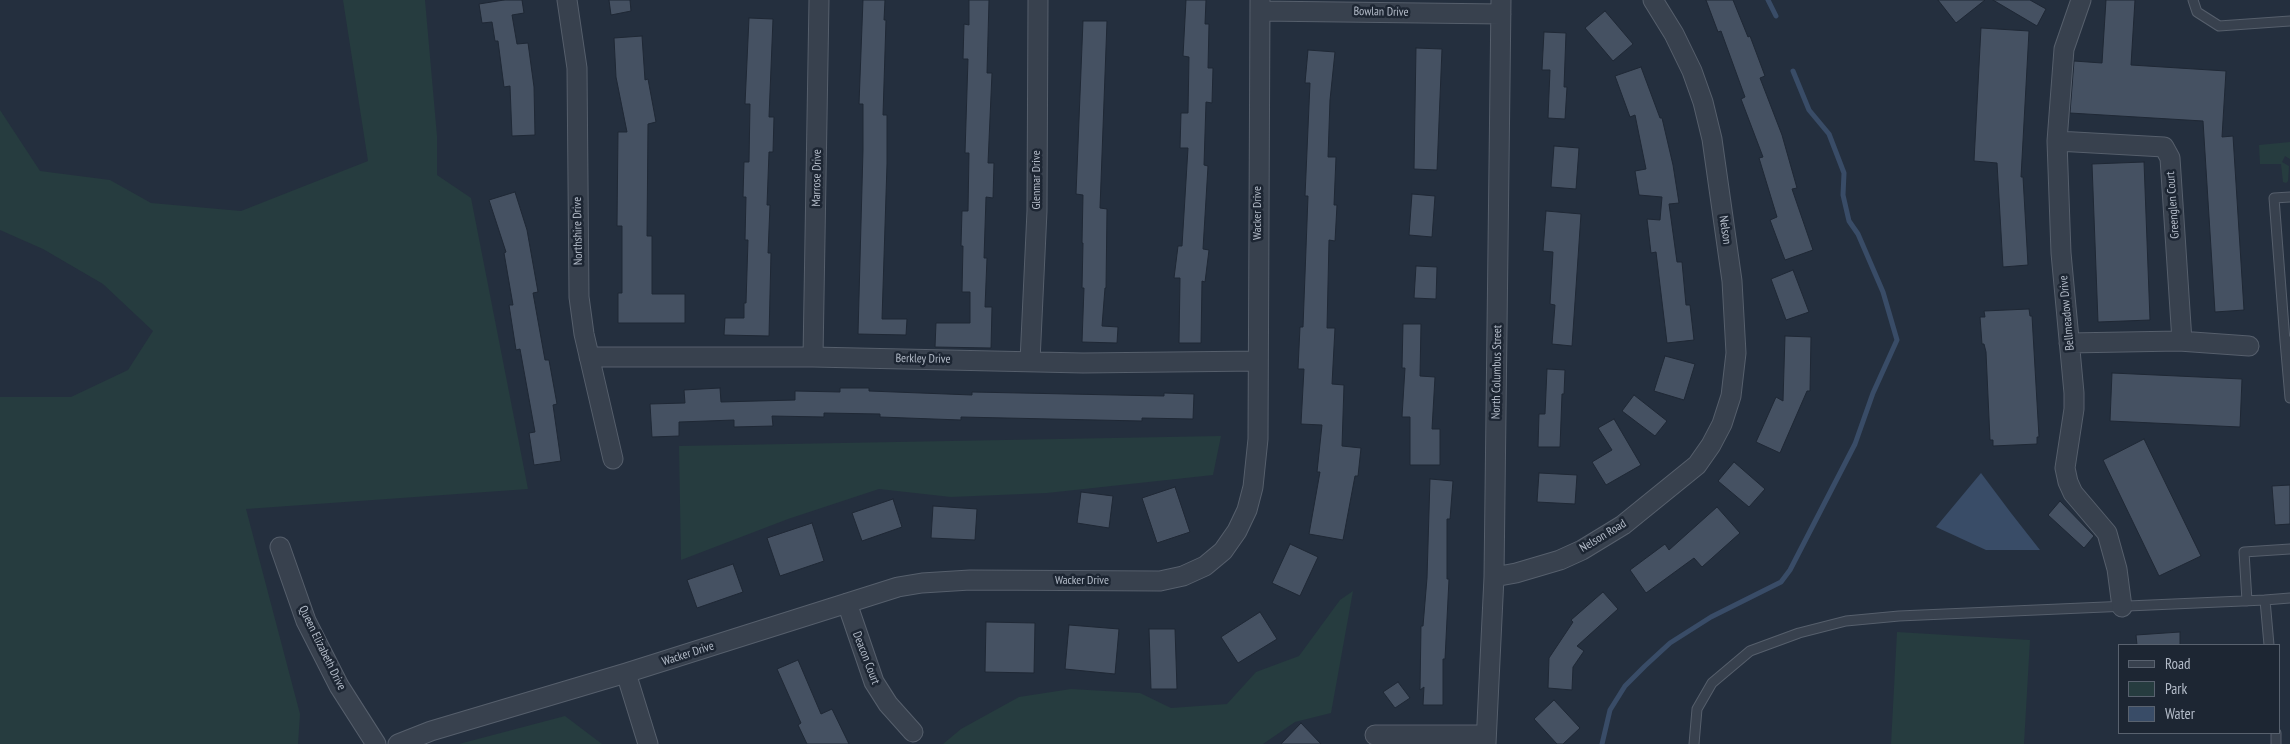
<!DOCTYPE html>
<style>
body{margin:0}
#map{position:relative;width:2290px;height:744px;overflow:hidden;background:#242f3e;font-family:"PT Sans Narrow",sans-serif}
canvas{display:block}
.legend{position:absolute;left:2118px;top:644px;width:162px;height:90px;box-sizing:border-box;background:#1d2633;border:1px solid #59626f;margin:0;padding:6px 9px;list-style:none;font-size:15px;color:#b4bcc9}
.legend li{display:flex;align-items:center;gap:10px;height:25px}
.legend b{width:25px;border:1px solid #59626f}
</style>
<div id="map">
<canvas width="2290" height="744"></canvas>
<ul class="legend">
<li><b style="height:6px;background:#38414e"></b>Road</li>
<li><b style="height:14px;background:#263c3f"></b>Park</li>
<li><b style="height:14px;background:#394c67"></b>Water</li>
</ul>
</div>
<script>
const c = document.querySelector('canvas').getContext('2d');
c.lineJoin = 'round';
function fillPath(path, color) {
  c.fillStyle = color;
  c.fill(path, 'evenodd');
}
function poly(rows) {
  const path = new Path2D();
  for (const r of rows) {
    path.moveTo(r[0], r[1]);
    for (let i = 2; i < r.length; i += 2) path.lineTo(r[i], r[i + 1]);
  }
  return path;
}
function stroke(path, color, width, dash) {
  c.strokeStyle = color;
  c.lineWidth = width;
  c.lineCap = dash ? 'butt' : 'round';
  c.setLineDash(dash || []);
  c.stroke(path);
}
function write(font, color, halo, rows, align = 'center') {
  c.font = font + ' "PT Sans Narrow",sans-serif';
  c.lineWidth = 5;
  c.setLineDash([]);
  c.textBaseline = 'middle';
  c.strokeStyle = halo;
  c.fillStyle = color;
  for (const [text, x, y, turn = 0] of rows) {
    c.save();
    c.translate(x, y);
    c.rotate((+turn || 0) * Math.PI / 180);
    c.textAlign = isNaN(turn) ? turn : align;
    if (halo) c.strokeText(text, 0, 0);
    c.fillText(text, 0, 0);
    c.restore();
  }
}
fillPath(poly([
 [343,0,425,0,437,136,437,175,471,198,528,489,246,509,300,714,298,744,0,744,0,397,71,397,128,370,153,331,103,284,43,249,0,230,0,110,40,171,110,180,151,203,241,211,368,161],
 [2290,142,2290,159,2285,156,2282,162,2289,166,2288,181,2286,183,2283,182,2281,164,2260,164,2259,145],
 [1221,436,1213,475,1047,493,951,497,879,489,788,519,681,560,679,446],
 [1353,591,1331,713,1295,722,1263,744,943,744,961,729,1019,697,1071,689,1140,693,1171,708,1227,704,1256,672,1299,656,1340,600],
 [1897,632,2030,640,2024,744,1891,744],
 [565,716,602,744,459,744]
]), '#263c3f');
fillPath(poly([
 [1981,473,2011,513,2040,550,1986,550,1936,527]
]), '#394c67');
stroke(poly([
 [1768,0,1776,16],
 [1602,744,1610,710,1625,686,1645,666,1670,643,1711,617,1781,582,1790,570,1855,444,1873,393,1897,340,1883,292,1858,234,1849,221,1843,195,1844,173,1829,134,1809,110,1793,71]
]), '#394c67', 5);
const building = poly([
 [504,0,522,0,524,13,512,15,517,44,528,43,534,87,535,135,512,136,510,86,504,87,498,41,495,41,492,22,482,23,479,4,504,0],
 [609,0,630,0,631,11,611,15,609,0],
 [863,0,885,0,884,20,886,20,883,115,887,115,887,164,882,319,907,319,906,335,858,334,863,150,863,104,859,104,863,0],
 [969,0,989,0,987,73,992,73,988,163,994,163,993,198,986,197,984,258,987,258,985,307,992,307,991,348,935,347,936,323,970,323,970,292,962,292,963,246,961,246,962,211,968,211,969,153,965,153,968,59,963,59,964,24,969,25,969,0],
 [1186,0,1206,0,1205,24,1209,24,1208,68,1213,68,1212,103,1206,102,1204,165,1208,166,1203,249,1209,250,1205,282,1202,281,1201,343,1179,343,1180,278,1174,278,1178,246,1182,246,1188,148,1180,148,1181,113,1188,113,1189,57,1183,56,1186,0],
 [1706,0,1733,0,1748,37,1750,36,1765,76,1760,78,1782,135,1797,188,1792,189,1813,250,1785,260,1770,220,1777,217,1759,158,1763,157,1741,99,1745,97,1721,31,1718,32,1706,0],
 [1938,0,1985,0,1956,23,1938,0],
 [1993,0,2030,0,2046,9,2037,26,1993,0],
 [2106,0,2135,0,2131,65,2226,71,2222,137,2233,136,2244,310,2215,312,2203,121,2070,113,2074,61,2102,63,2106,0],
 [1605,11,1633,44,1613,61,1585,28,1605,11],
 [749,18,773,19,769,117,774,117,773,152,769,152,767,205,770,205,768,253,771,253,769,336,724,335,725,318,744,318,744,303,746,303,748,240,745,240,746,197,743,197,744,162,749,162,750,104,745,104,749,18],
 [1083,21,1107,21,1100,208,1107,209,1106,288,1105,288,1102,326,1118,327,1117,343,1082,342,1084,288,1082,288,1083,243,1082,243,1083,195,1076,194,1083,21],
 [1981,28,2029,31,2021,177,2023,177,2028,265,2003,267,1997,163,1974,161,1981,28],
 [1544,32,1566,33,1564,87,1567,87,1565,119,1548,118,1550,70,1542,70,1544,32],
 [642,36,645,80,648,79,656,122,648,124,647,236,652,236,652,294,685,294,685,323,618,323,618,293,622,293,622,226,617,226,618,132,627,132,616,77,614,38,642,36],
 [1416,48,1442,49,1437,170,1414,169,1416,48],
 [1308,50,1335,52,1330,100,1328,157,1336,157,1334,205,1337,205,1335,241,1329,240,1327,328,1335,328,1332,384,1344,385,1342,446,1361,448,1358,476,1355,476,1343,540,1309,534,1320,472,1317,472,1322,425,1301,424,1304,369,1298,369,1300,327,1303,327,1308,196,1305,196,1310,83,1305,83,1308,50],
 [1641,67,1660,118,1662,118,1673,165,1679,203,1669,204,1677,262,1682,262,1686,305,1690,305,1694,340,1667,343,1656,252,1651,253,1647,219,1660,220,1662,197,1639,195,1635,171,1646,169,1635,115,1630,117,1615,76,1641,67],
 [1554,146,1579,148,1576,189,1551,187,1554,146],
 [2144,162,2150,320,2098,322,2092,164,2144,162],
 [515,192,527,230,538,292,533,293,545,360,549,360,557,404,553,405,561,461,534,465,529,433,535,432,520,349,516,350,509,305,513,305,504,253,506,252,489,200,515,192],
 [1412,194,1435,196,1432,237,1409,235,1412,194],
 [1546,211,1581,214,1572,346,1552,344,1555,305,1550,304,1553,252,1543,251,1546,211],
 [1416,266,1437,267,1436,299,1414,298,1416,266],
 [1793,270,1809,312,1786,320,1771,279,1793,270],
 [2029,309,2030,316,2032,316,2039,437,2037,437,2037,444,1993,446,1993,440,1990,440,1986,352,1984,344,1982,344,1980,317,1985,317,1984,311,2029,309],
 [1403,324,1421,324,1420,376,1435,377,1432,429,1440,429,1440,465,1410,465,1410,417,1402,417,1405,368,1402,368,1403,324],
 [1785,336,1811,337,1810,391,1807,391,1780,453,1756,442,1776,397,1783,401,1785,336],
 [1665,356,1695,364,1684,400,1654,391,1665,356],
 [1547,369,1565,370,1564,394,1562,394,1560,447,1538,447,1539,414,1545,414,1547,369],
 [2112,373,2242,379,2240,427,2110,421,2112,373],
 [720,388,721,402,795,400,795,391,840,392,840,388,869,388,869,391,972,395,972,392,1164,396,1164,393,1194,394,1193,419,1142,418,1142,421,961,417,961,420,880,417,880,414,824,413,824,417,772,416,773,426,734,427,734,420,679,422,679,436,652,437,650,404,685,403,684,390,720,388],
 [1634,395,1667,421,1655,436,1622,411,1634,395],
 [1614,419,1641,465,1606,485,1592,462,1612,450,1598,428,1614,419],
 [2144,439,2201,556,2159,576,2103,460,2144,439],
 [1734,462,1765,489,1749,507,1718,481,1734,462],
 [1539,473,1577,475,1575,504,1537,502,1539,473],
 [1430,479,1453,481,1450,519,1447,519,1447,579,1449,579,1445,659,1443,659,1443,705,1423,705,1424,687,1420,690,1421,626,1423,626,1427,578,1430,479],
 [2290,485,2290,524,2275,525,2272,486,2290,485],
 [1175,487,1190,532,1157,543,1142,498,1175,487],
 [1081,492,1113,496,1109,528,1077,523,1081,492],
 [893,499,902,527,862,541,852,513,893,499],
 [2060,501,2094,536,2084,548,2048,515,2060,501],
 [933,506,977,509,975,540,931,538,933,506],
 [1717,507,1740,533,1702,567,1694,558,1646,593,1630,570,1665,544,1669,550,1717,507],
 [812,523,824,561,780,576,767,538,812,523],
 [1290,544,1318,557,1300,596,1272,583,1290,544],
 [733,564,743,592,697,608,687,580,733,564],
 [1603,592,1618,609,1577,646,1584,651,1573,667,1572,690,1548,688,1549,658,1573,622,1571,620,1603,592],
 [1260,612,1277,639,1238,663,1221,637,1260,612],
 [986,622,1035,623,1034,673,985,672,986,622],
 [1069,625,1119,629,1115,674,1065,669,1069,625],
 [1149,629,1175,629,1177,689,1151,689,1149,629],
 [2180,632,2180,645,2137,645,2136,635,2180,632],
 [798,660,821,714,832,709,849,744,807,744,798,725,801,723,777,669,798,660],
 [1398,682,1410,698,1395,708,1383,692,1398,682],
 [1554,700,1580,728,1563,744,1557,744,1534,719,1554,700],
 [1301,723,1321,744,1281,744,1301,723]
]);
fillPath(building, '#455162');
stroke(building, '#1f2835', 1);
const service = poly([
 [2193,0,2197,12,2219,26,2290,21],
 [2285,341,2274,198,2290,197],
 [2290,341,2285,341,2290,398],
 [2247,601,2244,552,2290,549],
 [2269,645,2265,600,2290,598],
 [2276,733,2276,744],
 [1694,744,1697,709,1712,683,1750,651,1799,633,1846,621,1899,616,2265,600]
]);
const minor = poly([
 [567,0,577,68,579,297,584,334,613,459],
 [2081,0,2064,49,2057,141,2061,253,2074,393,2074,409,2065,468,2068,482,2073,493,2107,533,2117,569,2122,607],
 [1260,11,1501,14],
 [2057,141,2164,147,2170,158,2182,341],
 [2069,343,2179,341,2249,346],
 [589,357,813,357,1083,363,1258,361],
 [813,357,819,0],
 [1030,361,1037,211,1038,0],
 [280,547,306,621,339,686,376,744],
 [1494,577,1516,573,1560,560,1582,550,1623,525,1697,465,1711,445,1722,424,1731,396,1736,353,1732,281,1712,139,1703,102,1692,71,1674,34,1653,0],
 [847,603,874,682,888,704,913,732],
 [626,673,648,744],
 [1375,735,1486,735],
 [398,744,431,731,626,673,898,587,922,583,970,580,1160,581,1183,576,1205,566,1223,551,1237,531,1247,510,1253,487,1258,439,1260,0],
 [1486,744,1494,577,1501,0]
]);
stroke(service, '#565f6c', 11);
stroke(minor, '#565f6c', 21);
stroke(service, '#38414e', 9);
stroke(minor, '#38414e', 19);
write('12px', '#b4bcc9', '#1d2633', [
 ["Bowlan Drive",1381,12,1],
 ["Marrose Drive",817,178,-89],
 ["Glenmar Drive",1037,180,-90],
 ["Greenglen Court",2173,205,-94],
 ["Wacker Drive",1258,213,-90],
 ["Nelson",1725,230,82],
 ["Northshire Drive",578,231,-91],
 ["Bellmeadow Drive",2067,313,-95],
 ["Berkley Drive",923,359,1],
 ["North Columbus Street",1497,372,-89],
 ["Nelson Road",1603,536,-31],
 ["Wacker Drive",1082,581],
 ["Queen Elizabeth Drive",322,648,64],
 ["Wacker Drive",688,654,-18],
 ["Deacon Court",866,658,69]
]);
</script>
